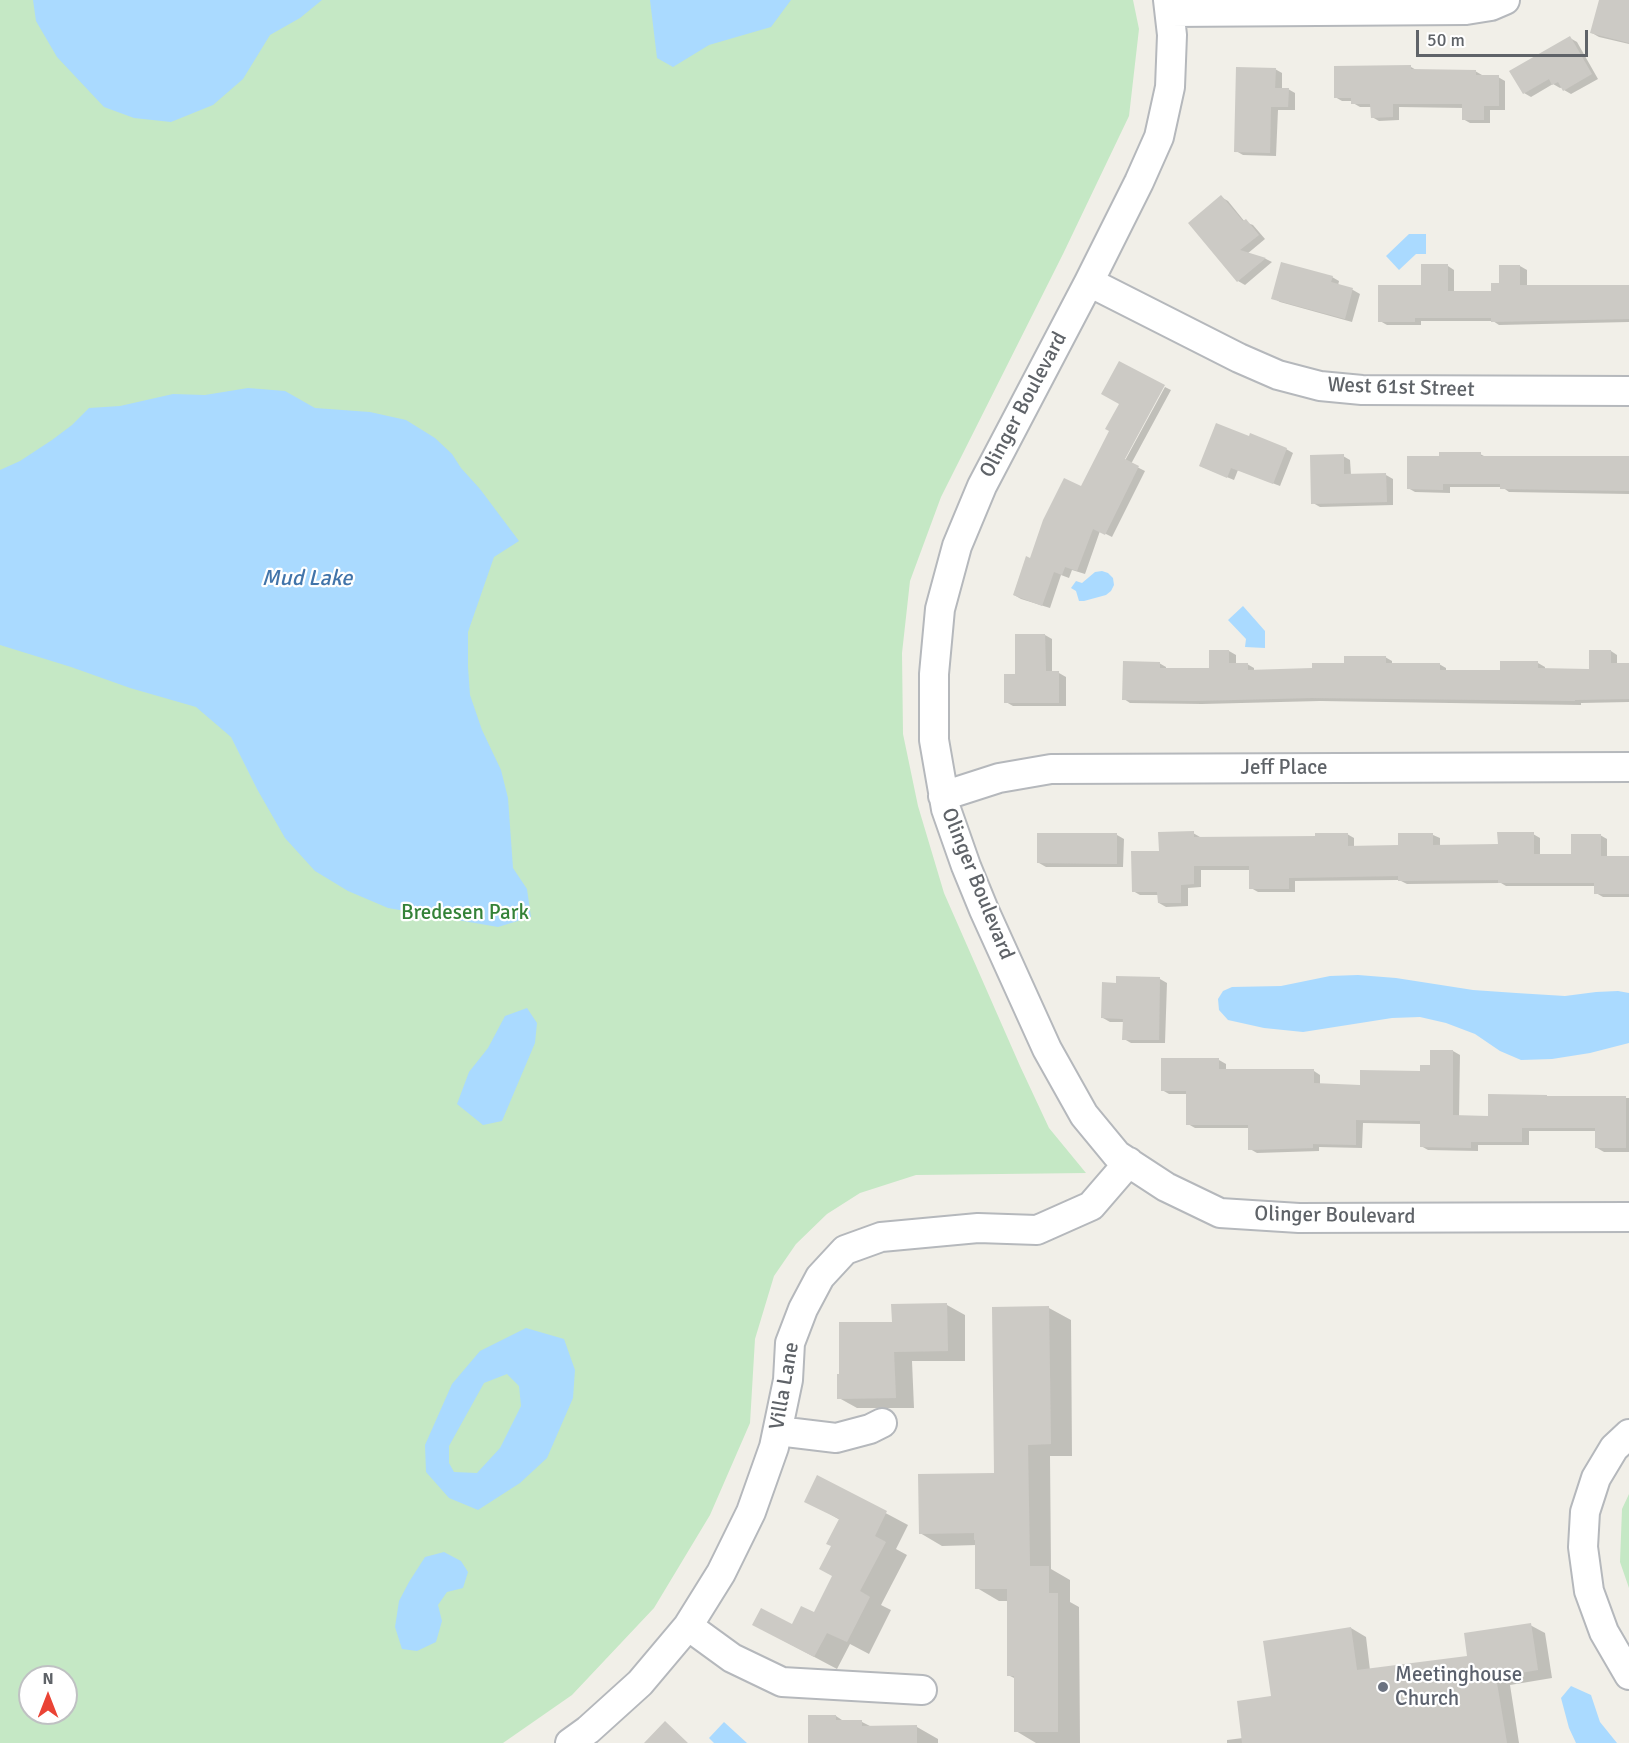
<!DOCTYPE html>
<style>
body{margin:0}
#map{position:relative;width:1629px;height:1743px;overflow:hidden;background:#f1efe8;font-family:Signika,sans-serif}
canvas{display:block}
.north{position:absolute;left:18px;top:1665px;width:60px;height:60px;box-sizing:border-box;background:#fff;border:2px solid #bfc1c3;border-radius:50%;rotate:0deg;font-size:16px;font-weight:700;line-height:24px;text-align:center;color:#5f6368}
.north::after{content:'';display:block;margin:auto;width:21px;height:27px;background:#ea4335;clip-path:polygon(50% 0,100% 100%,50% 72%,0 100%)}
.scale{position:absolute;left:1416px;top:30px;width:172px;height:27px;box-sizing:border-box;border:3px solid #5f6368;border-top:0;padding-left:8px;font-size:18px;line-height:21px;white-space:nowrap;color:#5f6368;-webkit-text-stroke:4px #fff;paint-order:stroke}
</style>
<div id="map">
<canvas width="1629" height="1743"></canvas>
<div class="north">N</div>
<div class="scale">50 m</div>
</div>
<script>
const c = document.querySelector('canvas').getContext('2d');
c.lineJoin = 'round';
function fillPath(path, color) {
  c.fillStyle = color;
  c.fill(path, 'evenodd');
}
function poly(rows) {
  const path = new Path2D();
  for (const r of rows) {
    path.moveTo(r[0], r[1]);
    for (let i = 2; i < r.length; i += 2) path.lineTo(r[i], r[i + 1]);
  }
  return path;
}
function stroke(path, color, width, dash) {
  c.strokeStyle = color;
  c.lineWidth = width;
  c.lineCap = dash ? 'butt' : 'round';
  c.setLineDash(dash || []);
  c.stroke(path);
}
function write(font, color, halo, rows, align = 'center') {
  c.font = font + ' Signika,sans-serif';
  c.lineWidth = 4.5;
  c.setLineDash([]);
  c.textBaseline = 'middle';
  c.strokeStyle = halo;
  c.fillStyle = color;
  for (const [text, x, y, turn = 0] of rows) {
    c.save();
    c.translate(x, y);
    c.rotate((+turn || 0) * Math.PI / 180);
    c.textAlign = isNaN(turn) ? turn : align;
    if (halo) c.strokeText(text, 0, 0);
    c.fillText(text, 0, 0);
    c.restore();
  }
}
fillPath(poly([
 [0,0,1133,0,1139,29,1129,116,1063,254,941,497,910,581,902,653,903,734,918,806,944,893,1020,1066,1049,1128,1086,1173,916,1175,860,1193,827,1214,796,1244,774,1276,755,1339,750,1423,710,1515,654,1608,572,1695,503,1743,0,1743],
 [30,1677,66,1677,66,1713,30,1713],
 [1629,1494,1629,1588,1620,1562,1622,1509]
]), '#c5e8c5');
fillPath(poly([
 [33,0,322,0,300,18,270,35,243,79,213,105,171,122,134,118,104,107,57,57,36,21],
 [650,0,791,0,771,27,709,45,673,67,657,58],
 [1409,234,1426,234,1426,254,1416,254,1399,270,1386,256],
 [248,388,285,391,315,408,370,412,406,420,435,438,452,454,461,468,480,489,519,541,494,557,468,632,468,667,470,695,482,730,501,770,508,798,513,868,527,889,531,917,498,927,388,908,348,891,315,871,285,838,257,789,231,737,196,707,130,688,71,667,0,645,0,470,20,461,52,440,72,425,89,408,120,406,173,394,205,395],
 [1102,571,1108,573,1113,578,1114,585,1111,591,1106,595,1084,601,1079,601,1076,591,1071,588,1076,581,1082,583,1095,572],
 [1243,606,1265,631,1265,648,1245,647,1246,639,1228,620],
 [1358,975,1396,978,1473,990,1516,993,1565,996,1596,992,1618,991,1629,993,1629,1043,1590,1053,1552,1059,1521,1060,1500,1051,1475,1034,1446,1023,1420,1017,1392,1018,1303,1032,1264,1028,1228,1020,1219,1010,1218,999,1223,991,1232,987,1281,986,1330,976],
 [527,1008,537,1023,535,1043,502,1121,483,1125,457,1104,469,1072,488,1048,505,1016],
 [526,1328,564,1339,575,1370,573,1398,547,1458,520,1483,478,1510,449,1498,426,1472,425,1445,452,1384,480,1351],
 [507,1374,519,1386,521,1406,500,1448,477,1473,454,1472,449,1463,449,1446,484,1383],
 [444,1552,461,1561,468,1572,463,1588,447,1592,438,1605,442,1621,436,1642,417,1651,402,1649,395,1627,399,1601,409,1582,425,1557],
 [1571,1686,1591,1695,1600,1722,1617,1743,1576,1743,1569,1728,1561,1698],
 [724,1722,747,1743,714,1743,709,1738]
]), '#aadaff');
fillPath(poly([
 [1601,0,1629,0,1629,44,1599,37,1592,33],
 [1570,38,1577,42,1598,79,1571,94,1564,90,1563,87,1560,88,1553,84,1531,97,1524,93],
 [1411,67,1418,71,1475,71,1482,75,1498,77,1505,81,1505,110,1490,110,1490,123,1470,123,1463,119,1464,108,1399,107,1399,120,1379,121,1372,117,1372,107,1360,107,1353,103,1353,101,1342,101,1335,97],
 [1275,69,1282,73,1282,89,1288,89,1295,93,1295,110,1278,110,1276,156,1243,155,1236,151],
 [1221,197,1228,201,1245,222,1253,225,1265,239,1247,254,1266,259,1272,262,1245,285,1238,281],
 [1448,266,1454,270,1454,293,1492,293,1520,266,1527,270,1527,286,1629,286,1629,322,1499,325,1493,321,1421,321,1421,325,1387,325,1380,321],
 [1332,277,1339,281,1338,286,1353,290,1360,294,1352,322,1280,302,1273,298],
 [1120,363,1163,386,1120,465,1122,466,1165,387,1171,390,1131,464,1145,471,1112,537,1100,531,1085,574,1072,570,1069,578,1061,575,1050,608,1021,599,1014,595,1027,558,1031,560,1045,520,1065,480,1082,488,1111,430,1107,428,1121,403,1103,394],
 [1286,449,1293,453,1280,486,1238,470,1234,480,1200,466],
 [1480,454,1486,457,1629,457,1629,494,1509,492,1502,487,1450,487,1450,493,1415,492,1408,488,1440,457],
 [1343,456,1350,460,1351,475,1386,475,1393,479,1393,505,1320,507,1313,503],
 [1045,635,1052,639,1052,673,1059,673,1066,677,1066,706,1013,706,1006,702,1017,675,1017,636],
 [1229,651,1236,655,1236,664,1247,664,1254,668,1254,671,1314,670,1385,657,1392,661,1392,664,1439,664,1446,668,1446,671,1502,671,1538,663,1545,667,1545,670,1591,670,1611,651,1617,655,1617,664,1629,664,1629,702,1581,703,1581,705,1320,701,1202,704,1130,703,1124,699,1159,663,1166,667,1166,669,1211,670],
 [1193,833,1200,837,1200,839,1316,837,1347,834,1354,838,1354,847,1400,846,1433,835,1440,838,1440,846,1499,845,1533,834,1540,838,1540,855,1572,855,1600,835,1607,839,1607,858,1629,858,1629,897,1603,897,1596,893,1596,886,1506,886,1501,883,1407,884,1399,880,1295,881,1295,892,1258,892,1251,888,1251,870,1201,870,1201,887,1188,888,1188,906,1166,907,1159,903,1159,895,1140,895,1133,891,1160,852],
 [1117,835,1124,839,1123,867,1046,867,1039,863],
 [1160,979,1167,983,1165,1043,1131,1043,1124,1039,1124,1022,1110,1022,1103,1018,1117,984],
 [1453,1051,1460,1055,1459,1117,1489,1117,1550,1098,1629,1098,1629,1152,1604,1152,1597,1148,1597,1131,1529,1131,1529,1145,1478,1145,1478,1151,1428,1150,1421,1146,1421,1124,1363,1123,1362,1148,1319,1147,1319,1151,1257,1153,1250,1149,1250,1128,1195,1128,1188,1124,1188,1094,1169,1094,1162,1090,1219,1060,1226,1064,1226,1071,1314,1071,1320,1075,1320,1085,1362,1086,1422,1072],
 [947,1305,965,1315,965,1361,912,1361,914,1408,857,1408,839,1398,893,1323],
 [1049,1308,1071,1320,1072,1456,1050,1456,1051,1569,1070,1580,1070,1602,1079,1607,1080,1743,1036,1743,1016,1731,1016,1679,1008,1675,1008,1601,999,1601,977,1588,977,1545,942,1546,920,1533,996,1474],
 [818,1477,908,1525,896,1549,907,1555,881,1605,891,1610,869,1654,850,1644,837,1669,754,1625,793,1626,814,1614,834,1576,833,1546,840,1520,828,1513],
 [1530,1625,1545,1633,1552,1678,1510,1685,1519,1743,1227,1743,1227,1740,1243,1738,1272,1697,1351,1628,1366,1637,1370,1670,1469,1657],
 [836,1716,845,1722,862,1722,872,1727,917,1727,938,1739,938,1743,810,1743]
]), '#0003');
fillPath(poly([
 [1599,0,1629,0,1629,43,1590,33],
 [1570,36,1592,74,1563,91,1558,82,1552,85,1549,79,1523,94,1509,71],
 [1411,65,1411,69,1476,70,1476,75,1499,75,1499,106,1484,106,1484,120,1462,120,1462,104,1393,104,1393,117,1371,118,1370,104,1351,104,1351,98,1334,98,1334,66],
 [1236,67,1276,68,1275,88,1289,88,1288,107,1271,107,1270,153,1234,152],
 [1221,195,1243,221,1246,219,1259,235,1240,250,1266,258,1237,282,1188,223],
 [1281,262,1333,276,1331,282,1353,288,1345,319,1271,299],
 [1421,264,1448,264,1448,291,1491,291,1491,283,1499,283,1499,265,1520,265,1520,285,1629,285,1629,319,1491,322,1491,318,1415,318,1415,322,1378,322,1378,285,1421,285],
 [1119,361,1165,385,1125,459,1139,466,1105,535,1093,529,1077,571,1065,567,1062,575,1054,572,1042,606,1013,595,1026,556,1030,558,1043,520,1064,478,1081,486,1109,431,1105,429,1119,404,1101,394],
 [1216,423,1249,436,1250,433,1287,448,1273,484,1231,468,1227,478,1199,466],
 [1439,452,1481,452,1481,456,1629,456,1629,491,1500,489,1500,484,1443,484,1443,490,1407,489,1407,456,1439,456],
 [1344,454,1344,474,1386,473,1387,502,1311,504,1310,455],
 [1015,634,1045,634,1046,671,1059,671,1059,703,1004,703,1004,674,1015,674],
 [1209,650,1229,650,1229,663,1248,663,1248,670,1312,668,1312,663,1344,663,1344,656,1386,656,1386,663,1440,663,1440,670,1500,670,1500,661,1538,661,1538,668,1589,669,1589,650,1611,650,1611,663,1629,663,1629,699,1575,700,1575,701,1312,698,1194,701,1122,700,1123,661,1160,662,1160,668,1209,668],
 [1194,831,1194,837,1315,836,1315,833,1348,833,1348,846,1398,845,1398,833,1433,833,1433,845,1498,844,1497,832,1534,832,1534,854,1571,854,1571,834,1601,834,1601,856,1629,856,1629,894,1594,894,1594,883,1498,883,1498,880,1398,881,1398,876,1289,878,1289,889,1249,889,1249,866,1194,866,1194,884,1181,885,1181,903,1158,903,1157,892,1132,892,1131,851,1159,851,1158,832],
 [1037,833,1117,833,1117,864,1037,863],
 [1116,976,1160,977,1159,1040,1122,1040,1123,1019,1101,1018,1102,982,1116,983],
 [1430,1050,1453,1050,1453,1115,1488,1116,1488,1094,1547,1095,1547,1096,1626,1096,1626,1148,1595,1148,1595,1128,1522,1128,1522,1142,1471,1142,1471,1148,1420,1147,1420,1121,1356,1120,1356,1145,1313,1144,1313,1148,1248,1150,1248,1125,1186,1125,1186,1091,1161,1091,1161,1058,1219,1058,1219,1069,1314,1069,1314,1083,1360,1085,1360,1070,1420,1071,1420,1065,1430,1065],
 [947,1303,948,1351,894,1352,896,1398,837,1399,837,1374,839,1374,839,1322,892,1322,891,1304],
 [1049,1306,1051,1444,1028,1445,1030,1566,1049,1566,1049,1593,1058,1593,1058,1732,1014,1732,1014,1676,1007,1676,1007,1589,975,1589,975,1540,974,1540,974,1533,919,1534,918,1474,994,1473,992,1307],
 [817,1475,887,1511,875,1536,886,1542,860,1591,870,1597,847,1642,827,1633,814,1657,752,1625,761,1608,792,1624,801,1606,814,1612,832,1576,819,1569,831,1546,826,1544,839,1519,804,1502],
 [1531,1623,1538,1670,1496,1677,1507,1743,1242,1743,1237,1701,1271,1696,1263,1641,1351,1627,1357,1670,1467,1656,1464,1633],
 [808,1715,836,1715,836,1720,862,1720,862,1726,917,1725,917,1743,808,1743],
 [665,1721,688,1743,644,1743]
]), '#cccac5');
const minor = poly([
 [1168,0,1172,35,1170,87,1159,137,1139,182,1089,282,982,486,957,546,940,609,934,674,934,740,946,809,966,866,984,910,1047,1049,1084,1115,1117,1155,1166,1187,1220,1213,1299,1218,1629,1217],
 [1170,12,1466,10,1491,6,1505,0],
 [1089,282,1239,358,1278,375,1320,386,1362,390,1629,391],
 [943,796,999,778,1051,769,1629,767],
 [778,1431,836,1438,870,1429,882,1423],
 [1629,1434,1614,1448,1596,1478,1585,1512,1583,1547,1589,1591,1604,1632,1629,1675],
 [688,1626,732,1658,782,1682,922,1690],
 [570,1743,588,1730,640,1683,688,1626,721,1573,751,1512,774,1447,788,1380,790,1343,803,1309,820,1277,845,1250,881,1237,978,1228,1037,1230,1091,1206,1129,1162]
]);
stroke(minor, '#b5b8bc', 32);
stroke(minor, '#fff', 28);
for (const [x, y, r, color] of [
 [1383,1687,6,"#6b7280"]
]) {
  const dot = new Path2D();
  dot.arc(x, y, r, 0, 2 * Math.PI);
  c.fillStyle = color;
  c.fill(dot);
  stroke(dot, '#fff', 2);
}
write('21px', '#5f6368', '#fff', [
 ["West 61st Street",1401,388,2],
 ["Olinger Boulevard",1024,405,-62],
 ["Jeff Place",1284,768],
 ["Olinger Boulevard",977,884,68],
 ["Olinger Boulevard",1335,1216,1],
 ["Villa Lane",785,1386,-80]
]);
write('21px', '#348238', '#fff', [
 ["Bredesen Park",465,913]
]);
write('21px', '#5b616d', '#fff', [
 ["Meetinghouse",1395,1675],
 ["Church",1395,1699]
], 'left');
write('italic 22px', '#4174aa', '#fff', [
 ["Mud Lake",307,579]
]);
</script>
